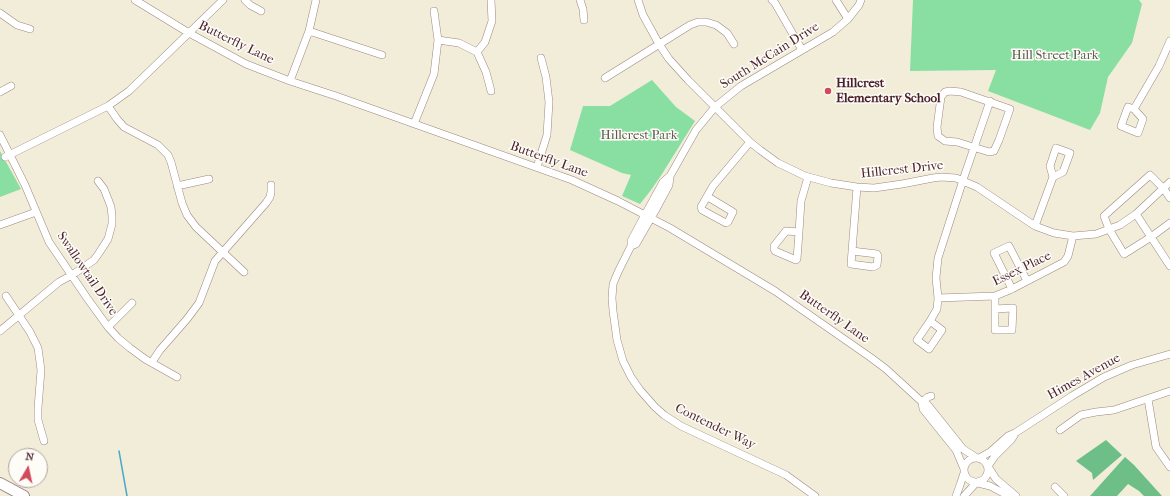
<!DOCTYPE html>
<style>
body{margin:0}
#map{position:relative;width:1170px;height:496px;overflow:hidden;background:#f1edd8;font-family:"IM FELL French Canon",serif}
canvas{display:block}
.north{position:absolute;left:8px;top:448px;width:40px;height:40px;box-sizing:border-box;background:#fdfcf7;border:1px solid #b5a4a5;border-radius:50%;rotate:9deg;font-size:11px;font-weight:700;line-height:16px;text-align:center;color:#4a1f2b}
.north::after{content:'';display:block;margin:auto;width:14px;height:18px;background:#d1495b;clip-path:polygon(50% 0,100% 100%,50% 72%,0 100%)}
</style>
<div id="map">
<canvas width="1170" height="496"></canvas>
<div class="north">N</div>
</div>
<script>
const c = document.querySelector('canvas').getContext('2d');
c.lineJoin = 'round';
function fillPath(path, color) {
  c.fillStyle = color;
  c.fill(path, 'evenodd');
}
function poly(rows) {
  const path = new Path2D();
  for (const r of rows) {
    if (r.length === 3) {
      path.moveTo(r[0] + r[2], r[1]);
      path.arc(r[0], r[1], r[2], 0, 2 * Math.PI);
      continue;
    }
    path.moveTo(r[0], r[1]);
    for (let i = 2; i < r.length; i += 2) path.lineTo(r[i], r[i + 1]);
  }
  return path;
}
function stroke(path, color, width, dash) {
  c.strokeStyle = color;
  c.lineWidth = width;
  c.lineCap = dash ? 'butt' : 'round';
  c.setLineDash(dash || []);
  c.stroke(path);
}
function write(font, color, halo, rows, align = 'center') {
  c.font = font + ' "IM FELL French Canon",serif';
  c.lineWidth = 3;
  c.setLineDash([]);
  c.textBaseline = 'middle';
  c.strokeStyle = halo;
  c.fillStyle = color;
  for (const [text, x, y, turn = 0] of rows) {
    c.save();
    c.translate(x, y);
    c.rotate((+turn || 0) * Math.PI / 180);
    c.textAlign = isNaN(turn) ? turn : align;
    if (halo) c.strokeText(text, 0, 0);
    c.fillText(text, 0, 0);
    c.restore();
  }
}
fillPath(poly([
 [913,0,1139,0,1142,4,1132,43,1108,77,1100,113,1090,130,988,91,996,70,910,71],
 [652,80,676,107,695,121,662,174,651,190,640,204,622,196,631,175,622,173,570,150,583,106,610,106],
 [0,151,21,189,0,197]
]), '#89dfa2');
fillPath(poly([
 [1106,440,1122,455,1093,480,1092,473,1076,461],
 [1125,457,1134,465,1162,496,1144,496,1139,491,1128,484,1117,496,1090,496]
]), '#6ebe88');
stroke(poly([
 [119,451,127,496]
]), '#4ca7ca', 1.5);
const minor = poly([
 [135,0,189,33,246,64,290,81,336,96,572,180,618,201,670,228,775,291,870,357,886,369,922,402,927,404,963,449,977,458],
 [245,0,250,5,261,11],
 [580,0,583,9,584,20],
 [638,0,643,15,659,44,669,59,688,80,750,142,760,150,778,163,805,176,831,183,857,187,874,188,902,184,933,178,941,177,956,178,977,187,1035,226,1054,233,1073,236,1096,234,1120,225,1136,214,1170,182],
 [772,0,775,3,802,50],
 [836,0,848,19],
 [0,13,17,25,30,29],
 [309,31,382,55],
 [438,40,459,43,477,52,486,72,491,91],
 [477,52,485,42,492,21,491,0],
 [605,78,690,25,698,22,706,22,716,25,727,33,734,44],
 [290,81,309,31,316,0],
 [950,91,961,92,1010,109,999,140,994,151,989,152,957,142,945,141,938,136,937,127,941,97,945,92,950,91],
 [0,92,11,86],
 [108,106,117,119,124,127,158,145,168,155,171,162,182,203,187,215,196,227,244,272],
 [1128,107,1134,109,1143,119,1138,133,1121,126,1128,107],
 [1134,109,1159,66,1170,41],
 [414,124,434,74,438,40,434,11],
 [0,135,25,185,49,242,87,298,108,327,118,338,130,348,145,359,177,377],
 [1056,148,1070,153,1063,172,1053,177,1050,166,1056,148],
 [5,157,108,106,129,91,223,0],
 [537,167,547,135,549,102,546,77,541,58],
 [177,186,209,179],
 [708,197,733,212,728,222,726,223,702,210,701,207,713,186,750,142],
 [1170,198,1164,189,1150,175,1104,216,1109,229,1124,254,1151,237,1170,223],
 [1136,214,1170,266],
 [0,225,36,212],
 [1035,226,1053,177],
 [786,231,799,232,797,259,796,260,775,251,774,249,774,246,786,231],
 [799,232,801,201,808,177],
 [631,246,636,244,655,211,669,185,670,176],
 [852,251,877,254,878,256,877,265,873,267,851,264,857,187],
 [1012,289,994,253,1009,246,1027,281],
 [6,296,30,332,38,348,41,370,38,408,38,420,44,441],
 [995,296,995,309,1013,308,1012,330,995,330,995,309],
 [938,298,995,296,1012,289,1064,262,1068,256,1073,236],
 [930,321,917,340,929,349,942,330,930,321,937,309,938,298,936,278,938,258,963,180,990,101],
 [108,327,132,303],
 [0,331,59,282,72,275,94,260,99,253,108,239,112,224,112,216,111,207,108,199,104,189,98,181],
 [152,362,160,350,187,319,199,303,215,261,266,203,270,197,271,192,271,185],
 [1148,399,1156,447,1170,467],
 [922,402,923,409,956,450,964,469],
 [922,402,928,397,931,396],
 [1060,430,1081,415,1096,412,1114,410,1170,391],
 [976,470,12],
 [979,458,990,452,1008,436,1015,433,1072,396,1104,377,1132,365,1170,354],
 [988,466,995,456,1011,440,1015,434],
 [989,468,996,479,1016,496],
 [978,483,990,486,1009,496],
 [1055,487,1064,496],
 [815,496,786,475,681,426,664,415,655,407,640,390,631,377,623,361,617,340,613,311,612,298,613,284,618,272,631,246,631,241,640,224,663,182,670,176,696,130,715,107,741,86,833,32,848,19,859,5,861,0],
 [956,496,960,485,964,473],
 [964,496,976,483]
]);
const highway = poly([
 [0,483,24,496]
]);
stroke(minor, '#9e8682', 8);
stroke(highway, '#9e8682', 12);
stroke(minor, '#fff', 7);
stroke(highway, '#fff', 10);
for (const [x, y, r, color] of [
 [828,91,4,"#d1495b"]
]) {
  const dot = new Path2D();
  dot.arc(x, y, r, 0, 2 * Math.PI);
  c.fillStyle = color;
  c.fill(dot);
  stroke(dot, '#fdfcf7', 1.5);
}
write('13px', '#4a1f2b', '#fdfcf7', [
 ["Butterfly Lane",236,43,26],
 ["South McCain Drive",770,56,-32],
 ["Butterfly Lane",549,160,20],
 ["Hillcrest Drive",902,170,-6],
 ["Essex Place",1022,269,-26],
 ["Swallowtail Drive",87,274,56],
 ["Butterfly Lane",834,317,35],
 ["Himes Avenue",1084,377,-29],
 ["Contender Way",715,427,26]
]);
write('13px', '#5d594f', '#fdfcf7', [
 ["Hill Street Park",1055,56],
 ["Hillcrest Park",639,136]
]);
write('bold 13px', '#4a1f2b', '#fdfcf7', [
 ["Hillcrest",836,84],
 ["Elementary School",836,99]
], 'left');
</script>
